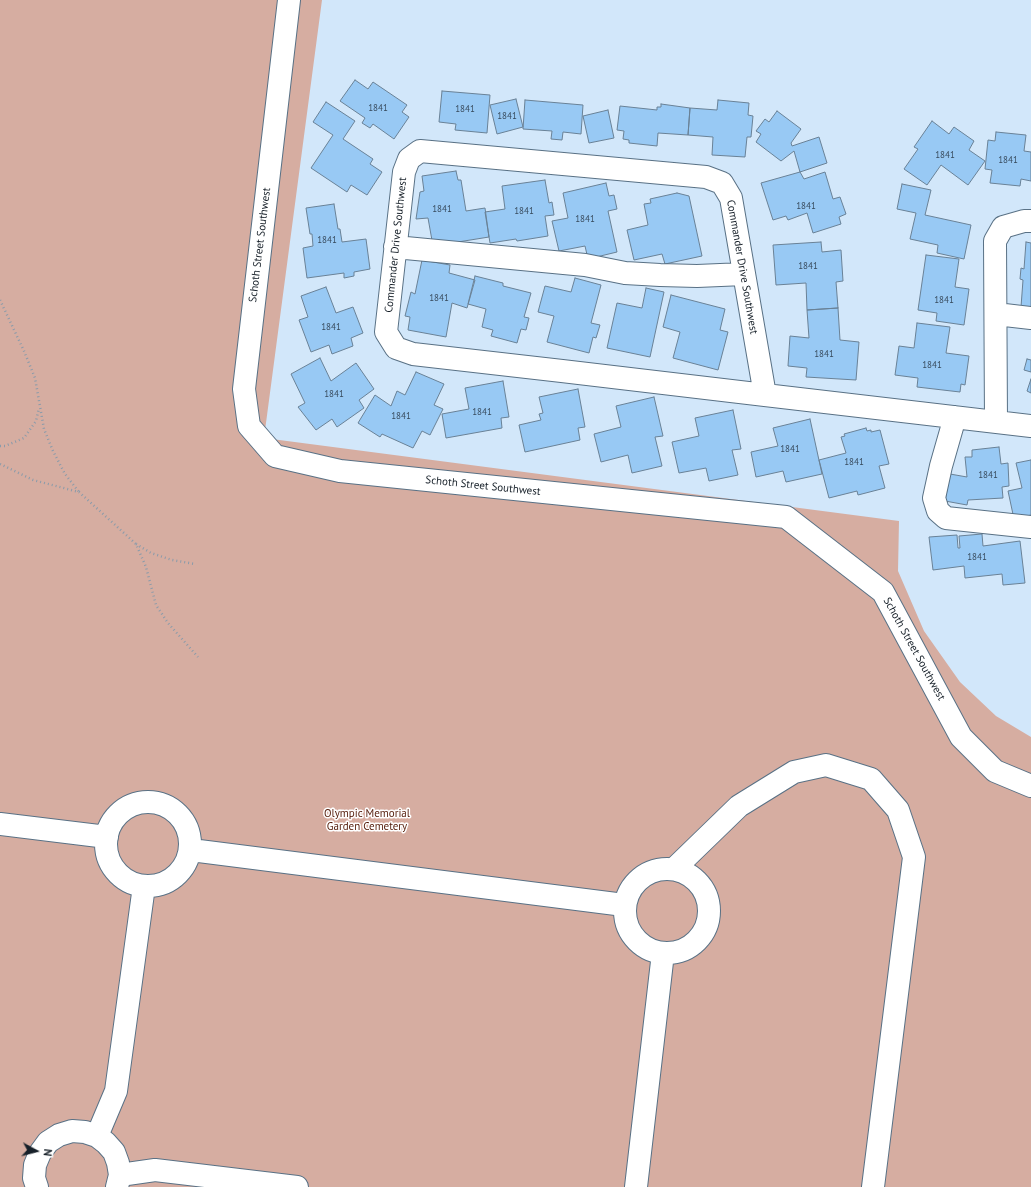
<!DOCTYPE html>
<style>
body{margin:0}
#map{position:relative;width:1031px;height:1187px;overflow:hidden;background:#d2e7fa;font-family:"PT Sans",sans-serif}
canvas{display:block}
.north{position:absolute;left:16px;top:1131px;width:40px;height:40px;-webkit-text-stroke:3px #fff;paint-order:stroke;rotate:97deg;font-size:11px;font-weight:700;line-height:16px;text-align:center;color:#172029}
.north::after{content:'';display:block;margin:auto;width:14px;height:18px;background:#172029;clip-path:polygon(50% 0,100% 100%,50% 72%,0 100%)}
</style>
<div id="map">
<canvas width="1031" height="1187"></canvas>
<div class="north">N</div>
</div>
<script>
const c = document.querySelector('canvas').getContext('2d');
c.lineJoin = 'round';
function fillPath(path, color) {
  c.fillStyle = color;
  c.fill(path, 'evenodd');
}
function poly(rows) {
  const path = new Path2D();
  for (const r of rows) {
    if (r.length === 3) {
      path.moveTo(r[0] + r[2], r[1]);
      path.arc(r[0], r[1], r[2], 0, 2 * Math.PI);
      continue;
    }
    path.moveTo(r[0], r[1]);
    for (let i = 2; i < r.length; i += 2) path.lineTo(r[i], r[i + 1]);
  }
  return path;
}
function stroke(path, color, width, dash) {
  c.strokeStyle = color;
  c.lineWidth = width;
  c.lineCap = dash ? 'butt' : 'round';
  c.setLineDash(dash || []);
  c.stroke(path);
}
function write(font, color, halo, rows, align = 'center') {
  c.font = font + ' "PT Sans",sans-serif';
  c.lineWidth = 3;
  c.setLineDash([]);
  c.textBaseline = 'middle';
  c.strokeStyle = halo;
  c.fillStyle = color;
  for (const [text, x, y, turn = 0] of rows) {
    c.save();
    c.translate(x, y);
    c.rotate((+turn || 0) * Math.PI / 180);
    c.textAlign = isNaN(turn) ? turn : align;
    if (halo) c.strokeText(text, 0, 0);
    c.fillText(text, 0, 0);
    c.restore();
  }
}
fillPath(poly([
 [0,0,322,0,264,438,899,521,898,571,924,631,960,682,996,716,1031,737,1031,1187,0,1187]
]), '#d6ada1');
const building = poly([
 [355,80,368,89,373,82,407,105,402,112,409,117,394,139,373,124,370,128,362,123,365,118,340,101,355,80],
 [442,91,490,95,487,133,455,130,456,124,439,122,442,91],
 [516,99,523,127,497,134,490,105,516,99],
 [525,100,583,105,581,134,563,132,562,140,551,139,552,131,523,129,525,100],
 [718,100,749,103,748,115,753,116,751,137,747,137,745,157,712,155,713,137,688,135,690,108,717,110,718,100],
 [326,102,355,121,343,139,373,159,370,164,382,172,367,195,351,185,347,192,311,168,333,135,313,122,326,102],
 [661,104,690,108,688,135,658,133,657,146,629,143,629,140,623,139,624,131,617,130,620,106,657,110,657,107,661,107,661,104],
 [608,110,614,138,589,143,583,116,608,110],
 [777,111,801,129,791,143,792,146,819,137,827,163,800,172,794,151,781,161,756,142,761,134,756,131,765,119,769,122,777,111],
 [932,121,949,134,954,127,974,141,969,150,985,161,968,185,941,165,927,185,904,169,918,149,914,147,932,121],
 [996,132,1026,135,1024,151,1031,152,1031,181,1021,179,1020,186,990,183,992,170,985,169,988,140,995,141,996,132],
 [456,171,458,180,461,180,466,211,485,208,489,237,433,246,428,218,416,219,420,192,424,191,422,176,456,171],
 [800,172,804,179,825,172,833,199,840,197,846,214,839,217,841,224,813,233,807,213,788,220,786,216,773,220,761,183,800,172],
 [545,180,549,203,552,202,554,215,545,216,548,236,517,241,516,239,490,243,485,212,505,209,502,186,545,180],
 [606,183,609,196,614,195,617,209,608,211,617,252,588,259,585,246,559,251,552,221,568,218,563,193,606,183],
 [902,184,931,190,925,215,971,225,964,259,937,253,938,245,910,239,916,213,897,209,902,184],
 [677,193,689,196,702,256,665,264,662,254,634,260,627,230,648,225,644,204,651,203,650,199,677,193],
 [334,204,338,229,340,229,342,242,366,239,370,269,354,272,354,276,344,278,344,273,307,278,303,248,313,246,312,234,310,234,306,208,334,204],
 [821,242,822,252,841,250,843,281,836,282,838,308,807,310,806,283,776,285,773,245,821,242],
 [1026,242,1031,243,1031,308,1021,307,1023,280,1020,279,1021,268,1024,269,1026,242],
 [926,255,959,259,955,287,969,289,964,325,936,321,937,313,918,310,926,255],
 [422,260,450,265,449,273,475,280,467,308,452,303,446,337,408,330,410,317,405,316,411,292,415,294,422,260],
 [475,276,503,283,503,286,531,293,524,317,529,318,526,330,521,329,517,343,491,336,493,330,482,327,486,309,468,304,475,276],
 [575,278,601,285,591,323,600,325,596,338,593,337,589,353,547,342,554,316,538,312,545,286,571,292,575,278],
 [326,287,336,313,353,307,363,333,351,338,353,346,332,354,329,345,311,352,299,320,308,317,301,296,326,287],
 [646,288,664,292,650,357,607,348,617,303,642,308,646,288],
 [671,295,725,309,720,330,728,332,718,370,673,358,680,332,663,327,671,295],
 [838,308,840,340,859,342,856,380,806,377,807,368,788,366,790,336,809,338,807,310,838,308],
 [917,323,950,327,946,353,969,356,965,385,961,384,960,392,917,387,918,378,895,375,899,346,914,348,917,323],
 [320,358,331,381,356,363,374,389,359,400,364,408,337,427,332,419,316,430,298,407,305,403,291,374,320,358],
 [1027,359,1031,360,1031,372,1024,370,1027,359],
 [416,372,444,384,434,405,443,409,430,435,422,431,413,448,382,434,380,437,358,423,375,395,391,406,397,391,405,395,416,372],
 [1031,379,1031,393,1027,391,1031,379],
 [503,381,509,417,501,418,502,428,446,438,442,414,469,409,465,388,503,381],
 [578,389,585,427,578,428,580,440,525,452,519,425,541,420,539,414,543,413,539,397,578,389],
 [654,397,663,436,655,437,662,466,632,473,628,455,601,462,594,434,621,427,616,406,654,397],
 [733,410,741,449,732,450,738,475,709,481,706,468,679,473,672,442,699,436,695,418,733,410],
 [810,419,822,474,786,482,783,471,756,477,751,452,778,446,773,428,810,419],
 [866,428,867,431,871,430,871,432,880,430,889,464,879,466,885,488,858,495,857,491,829,498,819,460,846,453,841,437,845,436,844,434,866,428],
 [999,447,1001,464,1008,463,1009,486,1002,487,1003,498,968,500,967,505,945,501,950,474,967,477,965,457,972,457,972,450,999,447],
 [1031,460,1031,515,1014,519,1008,491,1022,488,1016,463,1031,460],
 [982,534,983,546,1020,541,1025,583,1003,585,1002,574,965,578,964,566,933,570,929,537,957,535,958,548,960,548,959,536,982,534]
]);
fillPath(building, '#98c9f4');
stroke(building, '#698196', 1);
const minor = poly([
 [289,0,244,389,249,426,275,456,340,471,786,517,883,592,961,737,995,771,1031,786],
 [395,247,585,265,625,273,660,275,697,276,744,274],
 [996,314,1031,318],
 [765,395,731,198,722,183,706,177,420,151,409,159,404,172,386,332,396,348,413,354,562,371,765,395,1031,426],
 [955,417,941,466,934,498,938,511,946,518,1031,527],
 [996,422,995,241,1003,227,1024,221,1031,221],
 [148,844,42],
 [0,824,107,837],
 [191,850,624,905],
 [674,869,739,806,794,772,826,765,871,779,898,810,914,857,873,1187],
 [667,911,42],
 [97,1136,116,1091,144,886],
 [120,1175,155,1170,297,1187],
 [37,1187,34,1178,35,1165,40,1153,48,1142,59,1135,72,1131,85,1132,97,1136,106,1143,114,1152,118,1163,120,1175,117,1187],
 [636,1187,663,953]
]);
stroke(minor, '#597185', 24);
stroke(poly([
 [0,300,24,351,35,378,44,429,53,451,65,474,79,492],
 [0,446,5,446,24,438,36,421,39,408],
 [0,464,33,480,79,492,136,544,146,567,156,605,168,623,198,657],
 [136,544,151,553,172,560,195,564]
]), '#8a9baa', 2.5, [1, 3]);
stroke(minor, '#fff', 22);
write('9px', '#374a5c', null, [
 ["1841",378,108],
 ["1841",465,109],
 ["1841",507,116],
 ["1841",945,155],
 ["1841",1008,160],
 ["1841",806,206],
 ["1841",442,209],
 ["1841",524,211],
 ["1841",585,219],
 ["1841",327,240],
 ["1841",808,266],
 ["1841",439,298],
 ["1841",944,300],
 ["1841",331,327],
 ["1841",824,354],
 ["1841",932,365],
 ["1841",334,394],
 ["1841",482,412],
 ["1841",401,416],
 ["1841",790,449],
 ["1841",854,462],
 ["1841",988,475],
 ["1841",977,557]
]);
write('11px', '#172029', '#fff', [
 ["Schoth Street Southwest",260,245,-83],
 ["Commander Drive Southwest",396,245,-84],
 ["Commander Drive Southwest",742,267,80],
 ["Schoth Street Southwest",483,486,6],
 ["Schoth Street Southwest",914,649,61]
]);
write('11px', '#531b09', '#fff', [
 ["Olympic Memorial",367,814],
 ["Garden Cemetery",367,827]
]);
</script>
